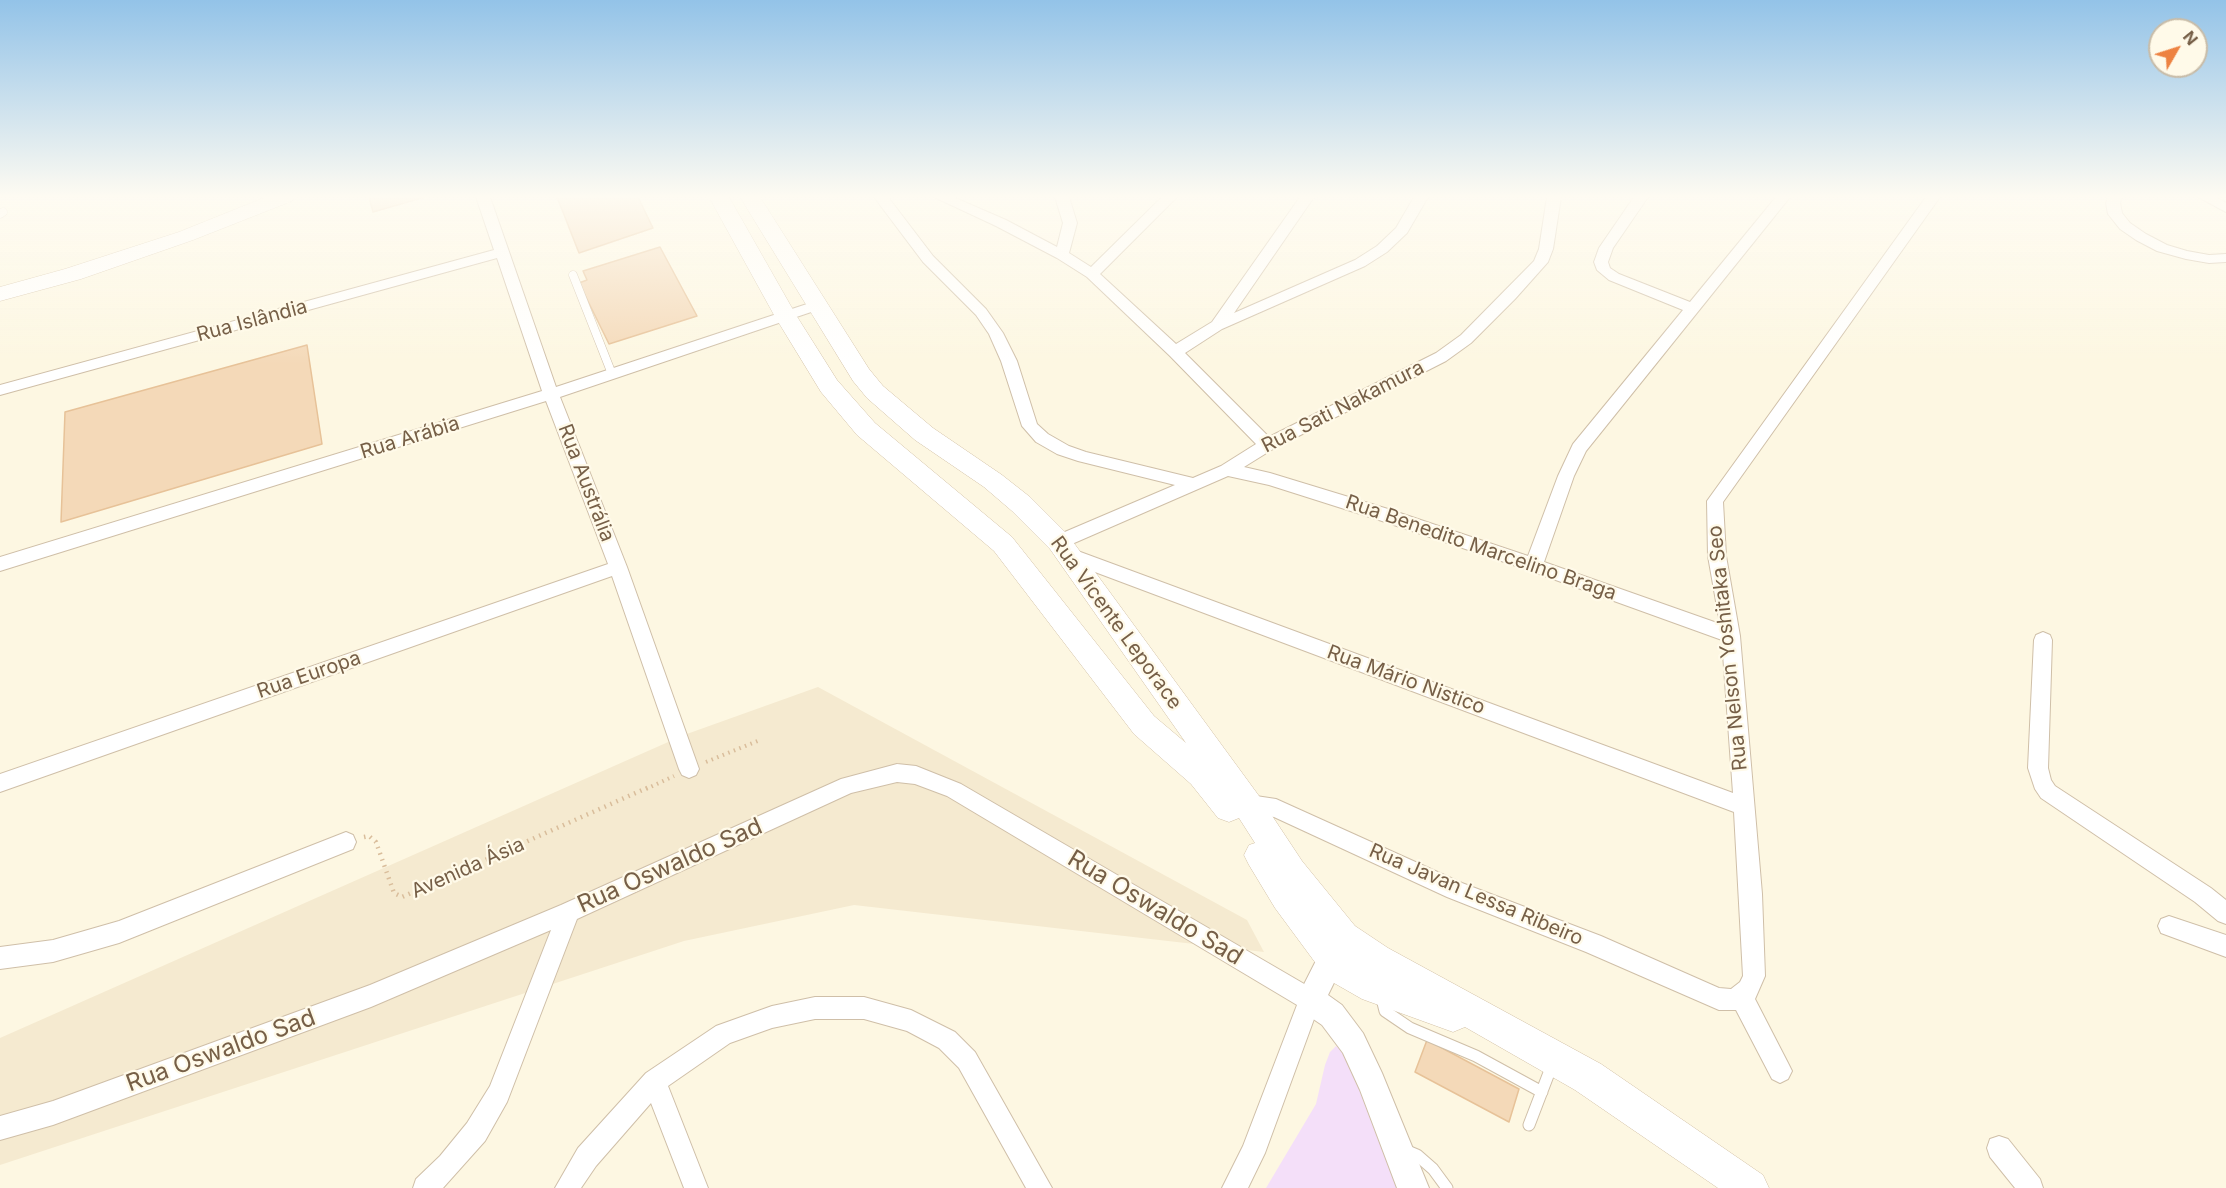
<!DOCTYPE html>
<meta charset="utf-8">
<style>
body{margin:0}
#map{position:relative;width:2226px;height:1188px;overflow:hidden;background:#fdf7e2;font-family:Inter,sans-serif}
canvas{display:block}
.north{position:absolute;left:2148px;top:18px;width:60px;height:60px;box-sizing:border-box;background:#fffae9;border:2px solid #c8bca8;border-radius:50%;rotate:51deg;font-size:16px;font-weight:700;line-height:24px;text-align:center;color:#765f47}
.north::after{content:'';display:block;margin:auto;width:21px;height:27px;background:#ed8241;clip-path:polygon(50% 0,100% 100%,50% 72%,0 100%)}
</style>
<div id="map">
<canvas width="2226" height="1188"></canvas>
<div class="north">N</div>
</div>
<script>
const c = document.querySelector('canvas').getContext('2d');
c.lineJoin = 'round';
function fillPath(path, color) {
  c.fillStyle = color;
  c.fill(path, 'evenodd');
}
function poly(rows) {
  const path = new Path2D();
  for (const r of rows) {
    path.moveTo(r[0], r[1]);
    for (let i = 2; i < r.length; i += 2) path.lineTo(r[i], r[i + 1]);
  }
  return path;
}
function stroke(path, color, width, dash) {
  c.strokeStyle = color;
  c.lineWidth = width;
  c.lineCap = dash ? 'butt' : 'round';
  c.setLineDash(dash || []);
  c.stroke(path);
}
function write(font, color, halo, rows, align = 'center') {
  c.font = font + ' Inter,sans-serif';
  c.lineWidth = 4.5;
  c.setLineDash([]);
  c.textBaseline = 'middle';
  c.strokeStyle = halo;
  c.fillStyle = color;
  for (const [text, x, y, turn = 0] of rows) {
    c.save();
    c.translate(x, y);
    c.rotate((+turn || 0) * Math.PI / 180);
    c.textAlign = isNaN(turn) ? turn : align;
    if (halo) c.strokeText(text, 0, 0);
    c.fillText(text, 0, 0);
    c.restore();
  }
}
fillPath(poly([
 [818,687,1247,920,1264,952,854,905,684,941,0,1165,0,1038,684,735]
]), '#f5ead0');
fillPath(poly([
 [1336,1046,1347,1055,1398,1188,1266,1188,1316,1104,1325,1065,1330,1052]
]), '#f4dff9');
const building = poly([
 [369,197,425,197,373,212,369,197],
 [557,197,638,197,653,228,579,253,557,197],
 [660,247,697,316,609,344,579,283,587,280,583,271,660,247],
 [307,345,322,444,61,522,65,412,307,345],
 [1427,1040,1519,1089,1509,1122,1415,1072,1427,1040]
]);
fillPath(building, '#f4d9b8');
stroke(building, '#e7c298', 1.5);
const serviceFar1 = poly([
 [0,214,3,212],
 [573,275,612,374]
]);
const service = poly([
 [1381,995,1385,1011,1410,1028,1476,1056,1542,1092],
 [1529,1125,1552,1065],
 [1405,1150,1417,1155,1433,1169,1447,1188]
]);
const minor = poly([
 [476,197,490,197,556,387,813,302,818,300,825,305,823,308,560,397,627,567,699,769,696,775,689,778,682,775,679,769,612,576,0,792,0,774,608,564,546,401,0,571,0,557,542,391,497,258,0,395,0,385,494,250,476,197],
 [874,197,888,197,933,256,986,309,1003,333,1017,361,1037,424,1048,434,1069,446,1086,452,1193,478,1221,466,1256,444,1170,356,1087,277,1057,258,996,226,934,197,953,197,1006,220,1057,247,1063,223,1055,197,1069,197,1077,223,1069,253,1091,267,1162,197,1177,197,1100,274,1176,344,1212,322,1300,197,1314,197,1234,313,1355,260,1377,246,1396,228,1414,197,1428,197,1407,233,1387,252,1365,266,1222,329,1185,353,1269,437,1436,353,1461,335,1534,261,1539,249,1547,197,1561,197,1553,249,1548,262,1515,299,1471,343,1446,361,1273,449,1244,467,1270,473,1388,509,1528,556,1558,476,1573,444,1683,310,1609,280,1597,270,1594,262,1599,248,1634,197,1648,197,1613,248,1608,262,1610,268,1619,274,1690,302,1776,197,1790,197,1586,451,1574,476,1544,562,1720,624,1708,556,1707,501,1926,197,1940,197,1723,502,1726,556,1740,636,1762,894,1765,976,1755,999,1788,1063,1792,1071,1788,1079,1780,1083,1772,1079,1736,1010,1719,1010,1586,952,1447,897,1274,817,1256,814,1242,817,1235,814,1232,808,1235,802,1256,796,1276,799,1462,883,1601,936,1719,988,1731,989,1740,982,1743,976,1734,812,1063,560,1060,555,1063,550,1069,548,1075,550,1733,793,1722,640,1528,570,1376,519,1269,485,1228,476,1065,547,1059,549,1053,547,1050,542,1053,537,1175,485,1078,461,1057,454,1036,442,1022,426,1001,361,989,334,976,315,923,262,874,197],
 [2108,197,2122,197,2120,203,2122,213,2130,223,2146,234,2167,245,2187,251,2209,255,2226,254,2226,262,2209,263,2186,259,2157,251,2136,240,2120,229,2108,214,2106,203,2108,197],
 [2198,197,2216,197,2226,203,2226,212,2198,197],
 [2043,632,2050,635,2052,640,2048,768,2051,780,2055,786,2211,888,2226,900,2226,924,2218,921,2195,902,2041,798,2035,789,2028,768,2034,640,2036,635,2043,632],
 [897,764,916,766,961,784,1318,992,1321,1000,1265,1153,1248,1188,1222,1188,1243,1146,1297,1005,947,796,915,784,897,782,851,793,577,919,507,1102,485,1141,443,1188,413,1188,416,1179,440,1156,467,1123,490,1086,551,930,371,1007,53,1125,0,1140,0,1116,53,1101,370,985,561,905,841,779,897,764],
 [346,832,353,835,356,842,353,849,119,943,53,962,0,969,0,947,53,940,119,921,346,832],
 [2169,916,2226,935,2226,957,2161,933,2158,926,2161,919,2169,916],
 [815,997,864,997,911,1010,955,1032,975,1052,1052,1188,1026,1188,959,1068,939,1048,907,1031,864,1019,815,1019,772,1028,730,1043,668,1086,708,1188,684,1188,651,1103,596,1166,581,1188,555,1188,578,1148,646,1073,716,1026,772,1006,815,997],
 [1999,1136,2008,1139,2040,1179,2043,1188,2015,1188,1990,1157,1987,1148,1990,1139,1999,1136]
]);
const tertiary = poly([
 [1337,935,1347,939,1351,948,1328,995,1342,1005,1363,1033,1382,1073,1429,1188,1397,1188,1360,1090,1343,1053,1322,1025,1300,1010,1296,1000,1327,939,1337,935]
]);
const secondary = poly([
 [266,197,295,197,292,201,193,240,81,279,0,301,0,287,65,269,179,232,266,197],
 [709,197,729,197,796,315,837,380,875,423,1012,537,1154,716,1186,743,1050,549,1012,511,984,487,915,440,867,398,853,381,740,197,760,197,869,369,883,386,933,428,1002,475,1030,497,1068,535,1259,796,1302,861,1355,926,1388,948,1601,1064,1763,1175,1769,1188,1718,1188,1575,1090,1465,1027,1453,1032,1362,999,1334,983,1320,969,1275,908,1249,865,1244,855,1249,845,1255,843,1239,818,1229,822,1218,818,1191,784,1134,734,994,551,857,435,821,392,774,315,709,197]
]);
stroke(serviceFar1, '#cfbfa8', 9);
stroke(service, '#cfbfa8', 13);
stroke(minor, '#cfbfa8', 2);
stroke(tertiary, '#cfbfa8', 2);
stroke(secondary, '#d2c0a5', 1);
stroke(poly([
 [706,762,760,740],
 [646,789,674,776]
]), '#d9bd9b', 4, [1.5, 4.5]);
stroke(poly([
 [364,837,369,836,376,842,394,893,402,897,649,787]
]), '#d9bd9b', 4.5, [1.5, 5]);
stroke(serviceFar1, '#fff', 8);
stroke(service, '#fff', 11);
fillPath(minor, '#fff');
fillPath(tertiary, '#fff');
fillPath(secondary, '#fff');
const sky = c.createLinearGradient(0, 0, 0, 364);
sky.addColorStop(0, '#93c3e8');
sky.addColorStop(0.54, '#fefbf2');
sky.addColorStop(1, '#fefbf200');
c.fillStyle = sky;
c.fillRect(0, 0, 2226, 364);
write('20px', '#765f47', '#fffae9', [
 ["Rua Islândia",252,321,-15],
 ["Rua Sati Nakamura",1343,407,-27],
 ["Rua Arábia",410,438,-17],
 ["Rua Austrália",586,483,69],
 ["Rua Benedito Marcelino Braga",1481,548,19],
 ["Rua Vicente Leporace",1116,623,54],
 ["Rua Nelson Yoshitaka Seo",1728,648,-96],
 ["Rua Europa",309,675,-19],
 ["Rua Mário Nistico",1406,680,20],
 ["Avenida Ásia",468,868,-24],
 ["Rua Javan Lessa Ribeiro",1476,895,23]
]);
write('24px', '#765f47', '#fffae9', [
 ["Rua Oswaldo Sad",670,866,-24],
 ["Rua Oswaldo Sad",1155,908,31],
 ["Rua Oswaldo Sad",221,1051,-20]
]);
</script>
